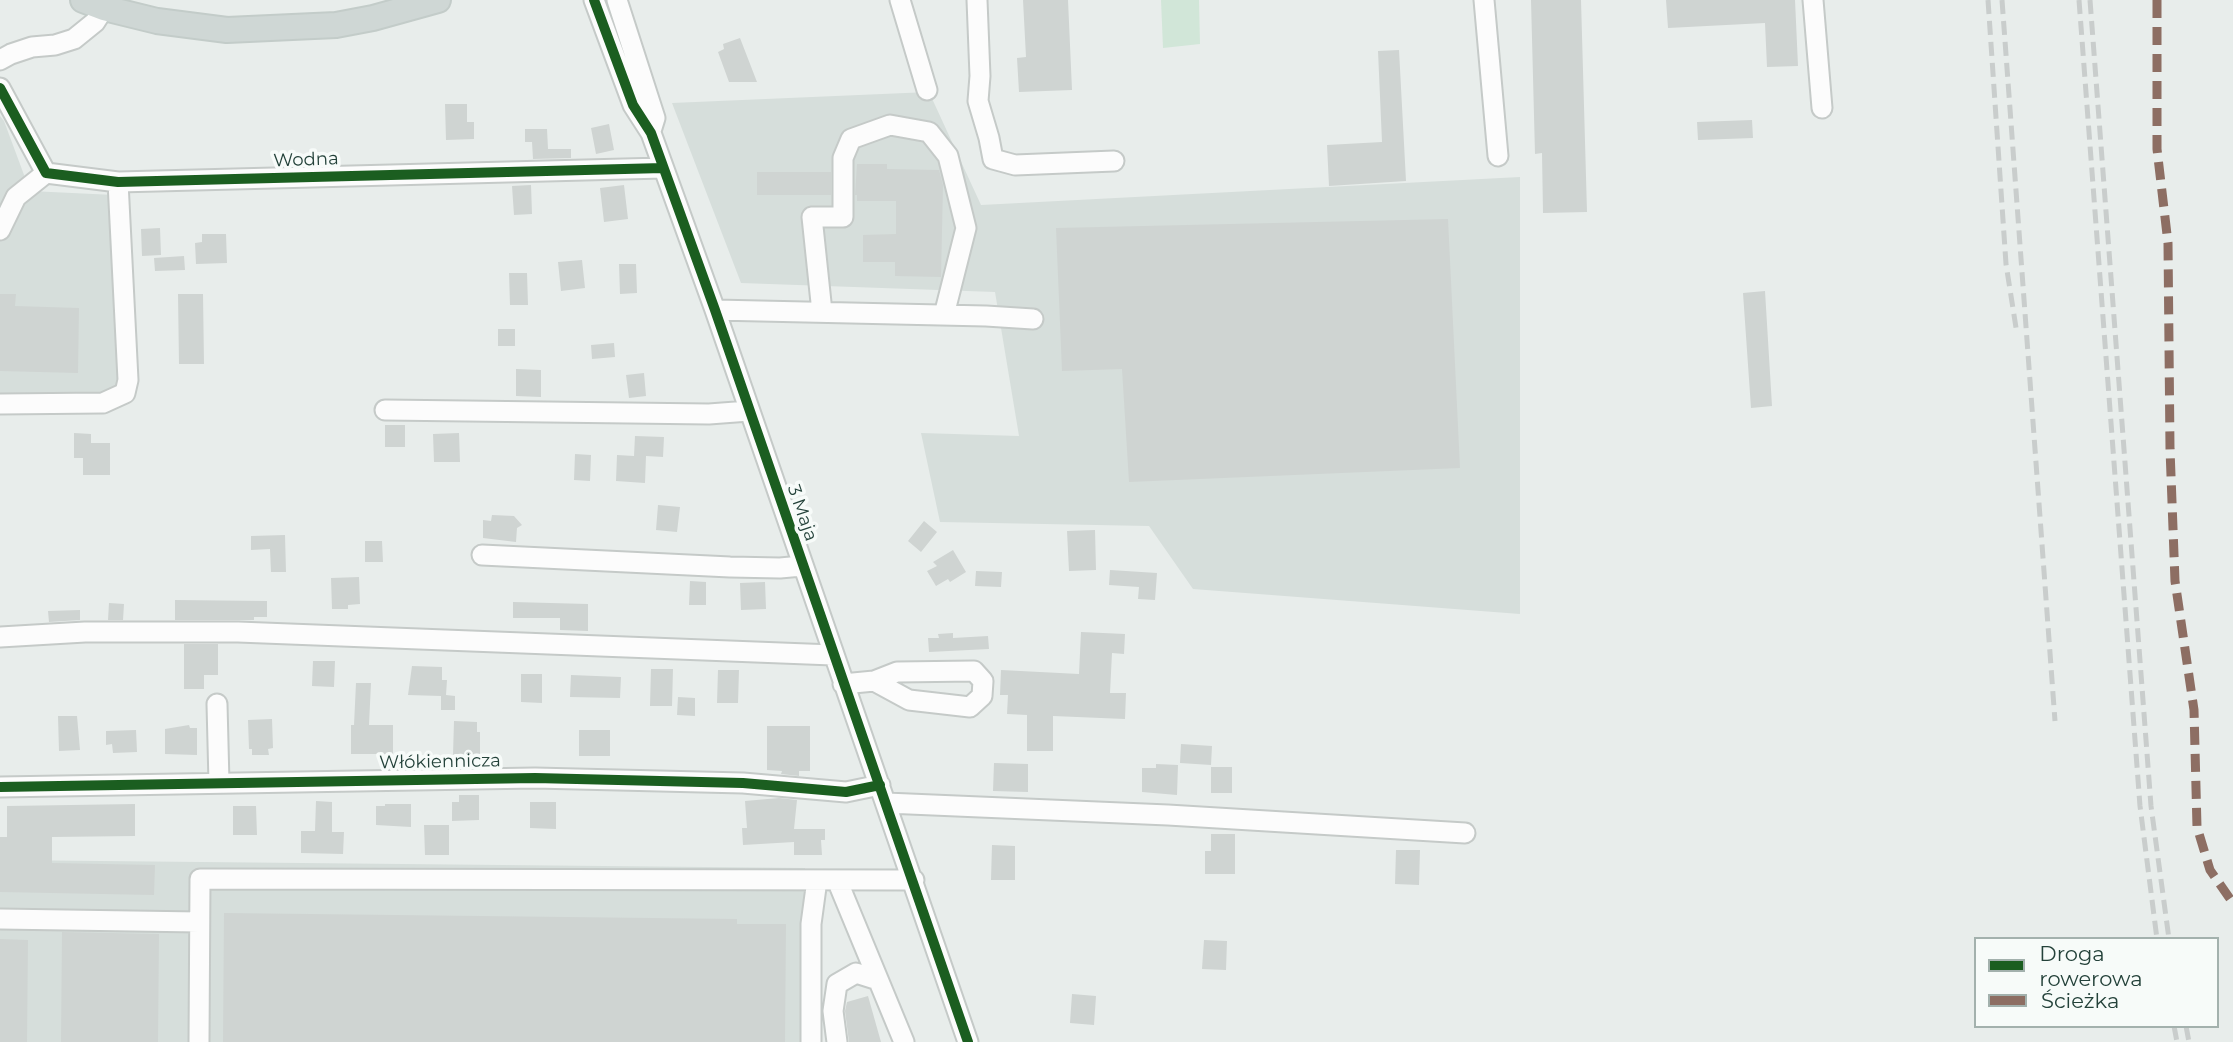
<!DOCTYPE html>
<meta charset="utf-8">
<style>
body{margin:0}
#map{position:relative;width:2233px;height:1042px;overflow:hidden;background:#e8edeb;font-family:Montserrat,sans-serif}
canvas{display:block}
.legend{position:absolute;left:1974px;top:937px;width:245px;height:91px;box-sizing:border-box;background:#f7fbf9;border:2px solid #a3b1ad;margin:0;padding:9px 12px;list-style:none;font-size:21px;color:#24423a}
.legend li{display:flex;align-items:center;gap:14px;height:35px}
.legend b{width:35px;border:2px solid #a3b1ad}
</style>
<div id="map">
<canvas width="2233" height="1042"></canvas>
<ul class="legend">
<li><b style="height:9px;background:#1b5e20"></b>Droga rowerowa</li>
<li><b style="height:9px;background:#8d6e63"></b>Ścieżka</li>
</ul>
</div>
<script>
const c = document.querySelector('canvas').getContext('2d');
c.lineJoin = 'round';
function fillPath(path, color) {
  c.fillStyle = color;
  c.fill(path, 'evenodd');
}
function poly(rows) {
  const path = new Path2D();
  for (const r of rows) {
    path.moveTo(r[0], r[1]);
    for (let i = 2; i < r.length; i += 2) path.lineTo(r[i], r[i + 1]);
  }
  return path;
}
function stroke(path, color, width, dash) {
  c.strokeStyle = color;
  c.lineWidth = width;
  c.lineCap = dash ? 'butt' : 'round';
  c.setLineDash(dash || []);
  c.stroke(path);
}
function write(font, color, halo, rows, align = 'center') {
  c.font = font + ' Montserrat,sans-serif';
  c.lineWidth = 7;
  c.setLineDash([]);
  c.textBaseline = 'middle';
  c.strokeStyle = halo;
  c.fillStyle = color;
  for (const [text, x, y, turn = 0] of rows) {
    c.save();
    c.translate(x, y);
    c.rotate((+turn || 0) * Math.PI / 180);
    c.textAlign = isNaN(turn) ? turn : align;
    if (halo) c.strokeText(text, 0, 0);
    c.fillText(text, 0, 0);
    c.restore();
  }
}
fillPath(poly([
 [929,92,981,205,1520,177,1520,614,1193,589,1149,526,940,522,921,433,1019,436,995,292,741,283,672,103],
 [0,116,4,121,30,191,114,195,122,385,116,394,0,395],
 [0,860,805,868,803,1042,0,1042]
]), '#d6dedb');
fillPath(poly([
 [1161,0,1199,0,1200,44,1163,48]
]), '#d1e6d8');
fillPath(poly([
 [1023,0,1068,0,1072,90,1019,92,1017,58,1026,57],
 [1531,0,1581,0,1587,212,1543,213,1542,153,1535,154],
 [1666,0,1795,0,1798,66,1767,67,1765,23,1668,28],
 [740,38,757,82,729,82,718,52,724,49,723,44],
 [1399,50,1406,181,1329,186,1327,145,1382,142,1378,51],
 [445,104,467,104,467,122,474,122,474,139,446,140],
 [1752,120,1753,138,1698,140,1697,122],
 [609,124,614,150,596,154,591,128],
 [525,129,547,129,548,149,571,149,571,158,533,159,532,142,525,142],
 [857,164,887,164,887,169,939,170,943,185,941,277,895,276,895,262,863,262,863,235,896,234,896,201,857,201,857,195,855,195],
 [757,172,831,172,831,195,757,195],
 [531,185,532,214,514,215,512,186],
 [624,185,628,219,604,222,600,188],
 [1448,219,1460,468,1129,482,1122,369,1062,371,1056,228],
 [160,228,161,255,142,256,141,229],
 [202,234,226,234,227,263,196,264,195,243,202,242],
 [184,256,185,270,155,271,154,258],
 [582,260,585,288,561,291,558,262],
 [619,264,636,264,637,293,620,294],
 [509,273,527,273,528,305,510,305],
 [1765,291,1772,406,1751,408,1743,293],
 [0,294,16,294,15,306,79,308,78,373,0,371],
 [178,294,203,294,204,364,179,364],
 [498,329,515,329,515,346,498,346],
 [614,343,615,357,592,359,591,345],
 [516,369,541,370,541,397,516,396],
 [644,373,646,396,629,398,626,375],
 [385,425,405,425,405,447,385,447],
 [74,433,91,434,91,443,110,443,110,475,83,475,83,458,74,458],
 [459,433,460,462,434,462,433,434],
 [635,436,664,437,663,457,646,456,645,483,616,481,617,455,634,456],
 [575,454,591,455,590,481,574,480],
 [658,505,680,507,677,532,656,530],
 [492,515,514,516,522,525,517,528,516,542,483,538,483,520,491,521],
 [924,521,937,532,921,552,908,541],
 [1095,530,1096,570,1069,571,1067,531],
 [285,535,286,572,271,572,270,549,251,550,251,536],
 [365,541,382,541,383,562,365,562],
 [953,550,966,572,950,582,948,579,936,586,927,571,937,566,933,562],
 [1110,570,1157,573,1155,600,1138,599,1139,587,1109,585],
 [976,571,1002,572,1001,587,975,586],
 [359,577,360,604,348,605,348,609,332,609,331,578],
 [690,581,706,582,706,605,689,605],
 [765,582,766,609,741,610,740,583],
 [175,600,267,601,267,617,254,617,254,620,175,620],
 [513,602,588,604,588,631,560,630,560,618,513,618],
 [109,603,124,604,123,620,108,620],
 [80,610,80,620,49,622,48,611],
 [1081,632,1125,634,1124,654,1112,653,1110,693,1126,693,1125,719,1053,716,1053,751,1027,751,1027,715,1007,714,1008,695,1000,695,1001,670,1079,674],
 [953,633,953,638,988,636,989,649,929,652,928,638,939,638,938,634],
 [184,644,218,644,218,675,204,675,204,689,184,689],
 [313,661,335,661,334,687,312,686],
 [412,666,442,667,442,680,447,680,446,695,455,696,455,710,441,710,441,696,408,695],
 [651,669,673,669,672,706,650,706],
 [718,670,739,670,738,703,717,703],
 [521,674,542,674,542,703,521,702],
 [571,675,621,677,620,698,570,697],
 [356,683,371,683,369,725,393,725,393,754,351,754,351,725,354,725],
 [678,697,695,698,695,716,677,715],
 [58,716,77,716,80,750,59,751],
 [272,719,273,748,268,749,269,755,252,755,252,749,249,749,248,720],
 [454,721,477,722,477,732,480,732,480,756,453,755],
 [189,725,190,728,197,728,197,755,165,754,165,729],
 [767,726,810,726,810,771,799,771,799,776,781,774,782,771,767,770],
 [136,730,137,752,113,753,112,744,106,745,106,731],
 [579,730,610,730,610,756,579,756],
 [1181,744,1212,746,1211,765,1180,763],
 [994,763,1028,764,1028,792,993,791],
 [1156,764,1178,765,1177,795,1142,792,1142,768,1156,768],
 [1211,767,1232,767,1232,793,1211,793],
 [459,795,479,795,479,820,452,821,452,802,459,802],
 [779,798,797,800,794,829,825,829,825,840,821,840,822,855,794,855,794,842,743,845,742,828,747,828,745,801],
 [316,801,332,802,332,832,344,832,343,854,301,853,301,831,315,831],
 [530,802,556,802,556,829,530,828],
 [135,804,135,836,52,837,52,863,155,865,154,895,0,892,0,837,7,837,7,806],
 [385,804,411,804,411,827,376,825,376,806,385,806],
 [233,806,256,806,257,835,233,835],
 [424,825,449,825,449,855,425,855],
 [1211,834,1235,834,1235,874,1205,874,1205,851,1211,851],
 [992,845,1015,846,1015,880,991,880],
 [1396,850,1420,850,1419,885,1395,884],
 [224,913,737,919,737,924,786,924,785,1042,223,1042],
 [62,932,159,934,158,1042,61,1042],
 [0,939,28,940,27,1042,0,1042],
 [1204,940,1227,941,1226,970,1202,969],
 [1072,994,1096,996,1094,1025,1070,1023],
 [868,996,881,1042,849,1042,845,1011,847,1002]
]), '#cfd4d2');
const minor = poly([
 [594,0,633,105,651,133,715,310,968,1042],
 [617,0,655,118,651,131],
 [900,0,927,90],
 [977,0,980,76,978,101,989,138,993,159,1015,165,1114,161],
 [1484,0,1498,156],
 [1813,0,1822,108],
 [0,60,11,54,32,47,55,45,74,39,95,22,104,8],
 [0,88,46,173,118,182,663,168],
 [0,230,16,197,46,173],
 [715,310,986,316,1033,319],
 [822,312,812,217,843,217,843,158,851,139,890,125,929,132,948,156,966,228,944,315],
 [0,404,103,403,125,393,128,380,118,182],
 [385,410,709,414,749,411],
 [482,555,730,567,780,568,802,566],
 [0,637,85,632,238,632,833,655],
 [843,684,874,681,909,700,970,707,982,696,983,681,974,671,897,672,874,681],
 [217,704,219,783],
 [0,787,535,778,743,783,846,792,880,785],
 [886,803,1168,815,1465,833],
 [837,880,904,1042],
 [0,919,199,922],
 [199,1042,200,879,914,880],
 [811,1042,811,924,817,880],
 [837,1042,833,1011,837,984,856,973,878,980]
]);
const major = poly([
 [83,0,104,8,157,21,227,30,336,25,373,18,438,0]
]);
stroke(minor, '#c5cac8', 23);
stroke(major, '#c3ccc9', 28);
stroke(minor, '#fcfcfc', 19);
stroke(major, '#cfd7d5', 24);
stroke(poly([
 [1988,0,2006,264,2017,334],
 [2002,0,2055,721],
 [2079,0,2140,806,2157,939],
 [2090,0,2151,806,2169,939],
 [2174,1026,2177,1042],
 [2186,1026,2189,1042]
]), '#c9cdcc', 5, [14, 7]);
stroke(poly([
 [2157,0,2157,149,2168,243,2170,449,2175,581,2194,710,2197,827,2210,870,2233,903]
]), '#8d6e63', 9, [18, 9]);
stroke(poly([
 [594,0,633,105,651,133,715,310,968,1042],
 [0,88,46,173,118,182,663,168],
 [0,787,535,778,743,783,846,792,880,785]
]), '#1b5e20', 10);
write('18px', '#24423a', '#f7fbf9', [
 ["Wodna",306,160,-2],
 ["3 Maja",802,513,71],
 ["Włókiennicza",440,762,-1]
]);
</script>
